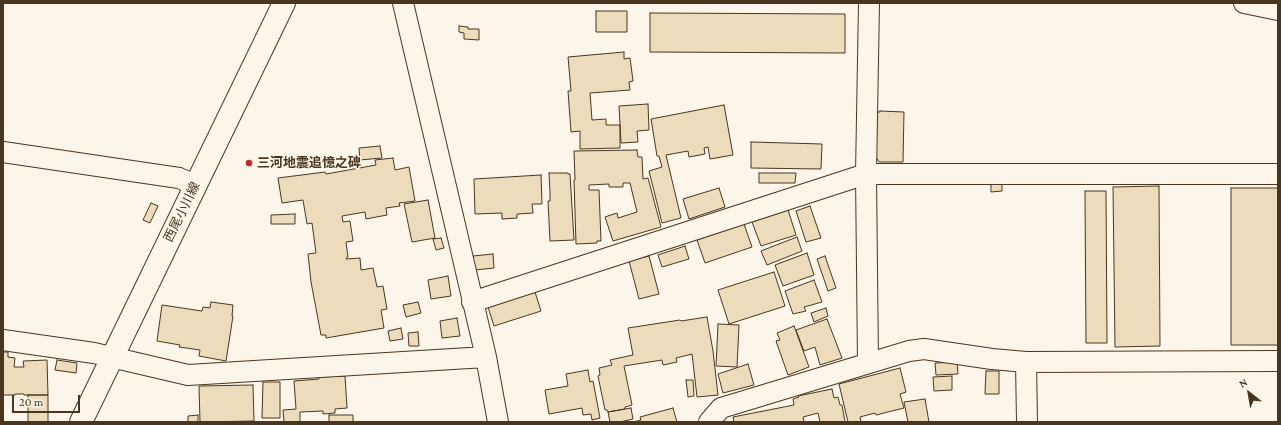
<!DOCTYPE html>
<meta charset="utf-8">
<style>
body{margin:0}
#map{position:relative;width:1281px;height:425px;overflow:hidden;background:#fbf6e9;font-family:"Crimson Pro",serif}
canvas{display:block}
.frame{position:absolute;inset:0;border:4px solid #4a3520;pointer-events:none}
.north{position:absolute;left:1229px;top:373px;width:40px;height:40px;-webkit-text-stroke:3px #fbf6e9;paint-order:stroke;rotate:329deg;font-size:11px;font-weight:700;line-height:16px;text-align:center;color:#4a3520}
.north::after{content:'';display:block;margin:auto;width:14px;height:18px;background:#4a3520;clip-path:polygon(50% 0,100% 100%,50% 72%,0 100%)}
.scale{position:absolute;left:12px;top:395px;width:68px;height:18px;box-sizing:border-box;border:2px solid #4a3520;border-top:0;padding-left:5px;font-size:12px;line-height:14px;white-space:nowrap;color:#4a3520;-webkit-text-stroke:3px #fbf6e9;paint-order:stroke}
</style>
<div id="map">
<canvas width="1281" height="425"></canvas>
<div class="frame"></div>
<div class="north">N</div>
<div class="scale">20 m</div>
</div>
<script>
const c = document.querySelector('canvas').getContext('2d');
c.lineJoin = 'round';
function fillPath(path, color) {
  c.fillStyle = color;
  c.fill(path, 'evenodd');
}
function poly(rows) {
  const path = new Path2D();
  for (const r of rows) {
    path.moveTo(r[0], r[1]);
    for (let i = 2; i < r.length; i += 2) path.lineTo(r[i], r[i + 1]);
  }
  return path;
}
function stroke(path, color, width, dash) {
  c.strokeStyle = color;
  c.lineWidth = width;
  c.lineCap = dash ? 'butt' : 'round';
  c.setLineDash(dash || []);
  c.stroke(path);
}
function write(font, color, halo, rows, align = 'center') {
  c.font = font + ' "Crimson Pro","Noto Sans JP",serif';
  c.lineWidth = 3;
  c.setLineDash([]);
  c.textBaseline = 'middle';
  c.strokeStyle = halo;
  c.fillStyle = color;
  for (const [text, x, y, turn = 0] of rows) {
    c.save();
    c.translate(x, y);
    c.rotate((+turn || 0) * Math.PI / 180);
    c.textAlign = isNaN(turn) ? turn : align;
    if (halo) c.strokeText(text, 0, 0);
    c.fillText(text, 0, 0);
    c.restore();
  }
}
const building = poly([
 [596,11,627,11,627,32,596,32,596,11],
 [650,13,845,14,845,53,650,52,650,13],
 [459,26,468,27,468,29,479,29,479,40,464,39,464,33,459,32,459,26],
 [624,52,624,59,630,58,633,81,629,82,630,90,590,93,592,120,606,119,606,125,620,125,620,148,580,149,580,131,571,132,568,91,571,91,568,57,624,52],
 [648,104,649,130,637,131,638,142,621,143,619,106,648,104],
 [724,105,733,155,710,159,708,147,704,148,705,154,689,157,688,151,666,155,681,218,662,223,649,171,662,167,659,156,657,156,651,119,724,105],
 [880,111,904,112,903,162,879,162,876,157,876,112,880,112,880,111],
 [751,142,822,144,821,169,751,168,751,142],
 [380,146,382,158,360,160,359,148,380,146],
 [637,150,638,157,642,157,643,179,648,178,661,227,613,241,605,217,617,213,618,218,637,212,630,183,623,183,623,187,609,187,609,184,589,185,589,190,599,190,601,241,597,241,597,243,576,244,574,180,575,180,574,151,637,150],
 [393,158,395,170,409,167,415,201,399,203,400,206,386,208,387,215,366,219,365,212,342,216,343,222,350,221,353,241,346,242,348,257,347,257,346,259,360,258,361,270,373,268,377,287,383,286,387,309,381,310,384,328,326,338,326,335,321,335,311,282,308,254,316,253,312,223,307,224,303,200,282,203,278,178,325,172,326,174,376,165,375,160,393,158],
 [549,173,568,173,568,174,570,174,574,240,550,241,548,201,550,201,550,192,549,173],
 [759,173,796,173,795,183,759,183,759,173],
 [541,175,542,204,532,204,533,213,517,214,517,218,502,219,502,213,475,214,474,179,541,175],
 [991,184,1002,184,1002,191,991,192,991,184],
 [1159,186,1160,346,1115,347,1113,187,1159,186],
 [719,188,725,207,689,219,683,199,719,188],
 [1231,188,1278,188,1278,345,1231,345,1231,188],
 [1085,191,1106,191,1107,343,1086,343,1085,191],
 [428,200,435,238,412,242,404,204,428,200],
 [151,203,158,206,150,223,143,220,151,203],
 [810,206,821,238,806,242,796,211,810,206],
 [788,210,796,235,761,246,752,222,788,210],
 [295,214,295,224,271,224,271,215,295,214],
 [744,224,752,247,705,263,697,240,744,224],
 [797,237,802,251,767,265,761,251,797,237],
 [441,238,444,248,436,250,433,239,441,238],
 [685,246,689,259,662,267,658,255,685,246],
 [807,253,814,275,783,286,775,265,807,253],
 [493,254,494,268,475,270,473,256,493,254],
 [649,256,659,294,639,299,629,261,649,256],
 [825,256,836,288,828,291,817,259,825,256],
 [774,272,785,306,729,324,718,290,774,272],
 [448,276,451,296,431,299,428,280,448,276],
 [814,280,822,302,804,307,806,311,793,314,785,291,814,280],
 [535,292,541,311,494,326,488,307,535,292],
 [211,302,233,305,232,316,233,316,226,361,199,356,200,350,179,347,180,345,157,341,162,305,202,311,203,307,210,308,211,302],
 [418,302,421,313,406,317,403,305,418,302],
 [826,308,828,316,814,322,811,313,826,308],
 [707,317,713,351,718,395,697,397,692,354,676,358,677,362,663,365,662,360,624,366,632,405,625,407,625,409,608,412,607,410,605,410,598,376,600,375,599,368,612,365,610,360,633,355,628,328,680,320,681,321,707,317],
 [457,318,460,336,442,338,440,321,457,318],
 [827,319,842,358,820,365,815,347,804,351,796,330,827,319],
 [718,324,739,325,737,367,716,366,718,324],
 [794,326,809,367,788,375,776,341,780,340,777,333,794,326],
 [401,328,403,339,390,341,388,331,401,328],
 [418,332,419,346,409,346,408,333,418,332],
 [3,352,8,352,8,357,15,358,14,367,24,367,23,361,47,360,48,395,24,395,24,394,15,394,15,395,3,395,3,352],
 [57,360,77,363,76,373,55,370,57,360],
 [957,362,958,374,936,375,935,363,957,362],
 [748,364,754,385,723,393,718,374,748,364],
 [900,368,906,392,900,394,904,408,876,415,875,413,860,417,861,422,848,422,839,384,900,368],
 [588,370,590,382,593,381,600,418,592,420,591,414,583,415,582,408,549,414,545,390,568,386,566,374,588,370],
 [986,371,999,371,999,394,985,394,986,371],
 [345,376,347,408,335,409,335,413,323,414,323,411,300,412,300,422,284,422,283,410,296,409,294,381,319,379,319,377,345,376],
 [952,376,952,390,934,391,933,377,952,376],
 [686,380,693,380,694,396,688,397,686,380],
 [263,382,280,382,280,418,262,418,263,382],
 [253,385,254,421,200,422,199,386,253,385],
 [832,389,834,398,838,397,840,405,842,405,845,422,820,422,818,413,803,417,804,422,734,422,733,417,794,405,793,399,799,397,798,396,832,389],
 [28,395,48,395,48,422,28,422,28,395],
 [925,399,929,422,908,422,904,402,925,399],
 [631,408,633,419,620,422,610,422,608,412,631,408],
 [673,408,677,422,633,422,641,420,640,417,673,408],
 [198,415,198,422,188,422,188,416,198,415],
 [329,415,353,415,353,422,329,422,329,415]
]);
fillPath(building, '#ecdcbc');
stroke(building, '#4a3520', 1);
const street = poly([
 [403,3,486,357,498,422],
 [1244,3,1278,10],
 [3,152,179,178,195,185],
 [472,302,866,174,1278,174],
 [3,340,94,353,188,375,486,357],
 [1026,362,1027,422],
 [868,363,866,174,869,3],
 [709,422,721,408,909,351,924,349,992,359,1026,362,1278,361]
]);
const secondary = poly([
 [81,422,284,3]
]);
stroke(street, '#4a3520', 22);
stroke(secondary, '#4a3520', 24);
stroke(street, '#fbf6e9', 20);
stroke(secondary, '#fbf6e9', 22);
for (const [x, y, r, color] of [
 [249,163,4,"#c62828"]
]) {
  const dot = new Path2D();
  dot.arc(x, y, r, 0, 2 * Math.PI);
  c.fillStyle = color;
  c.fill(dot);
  stroke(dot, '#fbf6e9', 1.5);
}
write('bold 13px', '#4a3520', '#fbf6e9', [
 ["三河地震追憶之碑",257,163]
], 'left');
write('13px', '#4a3520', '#fbf6e9', [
 ["西尾小川線",182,212,-64]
]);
</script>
